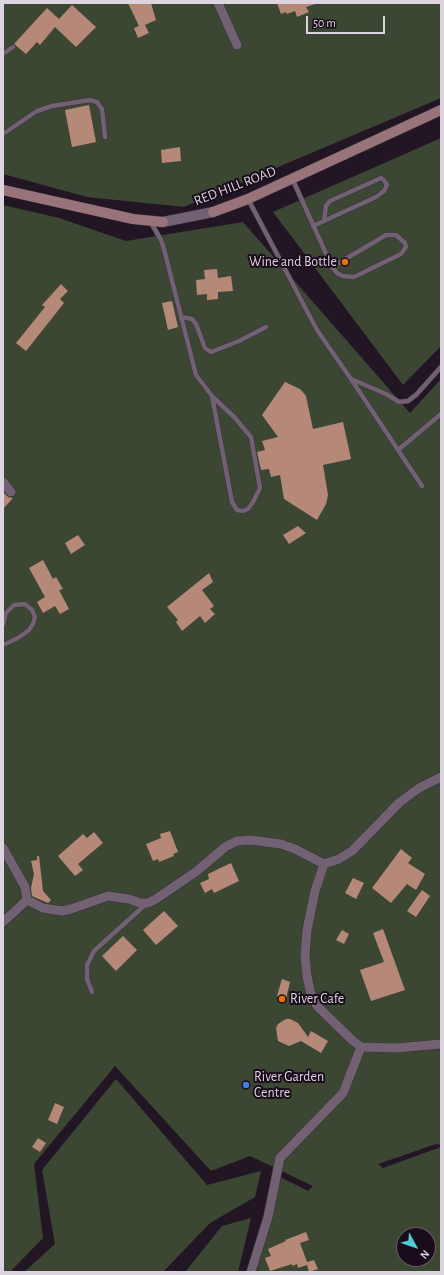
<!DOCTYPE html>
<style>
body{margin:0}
#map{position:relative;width:444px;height:1275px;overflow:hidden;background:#221624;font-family:"Alegreya Sans",sans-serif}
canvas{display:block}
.frame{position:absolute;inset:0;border:4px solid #dcd4de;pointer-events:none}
.north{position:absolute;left:396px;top:1227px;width:40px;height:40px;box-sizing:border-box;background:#190d1b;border:1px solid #675d69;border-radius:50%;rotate:130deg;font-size:11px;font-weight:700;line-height:16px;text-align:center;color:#dcd4de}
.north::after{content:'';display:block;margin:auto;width:14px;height:18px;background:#51ccd3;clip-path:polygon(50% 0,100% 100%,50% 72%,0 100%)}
.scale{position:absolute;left:306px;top:16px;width:79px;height:18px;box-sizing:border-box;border:2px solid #dcd4de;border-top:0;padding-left:5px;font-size:12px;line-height:14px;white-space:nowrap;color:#dcd4de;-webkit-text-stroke:3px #190d1b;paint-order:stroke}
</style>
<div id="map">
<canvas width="444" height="1275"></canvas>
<div class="frame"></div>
<div class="north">N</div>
<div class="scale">50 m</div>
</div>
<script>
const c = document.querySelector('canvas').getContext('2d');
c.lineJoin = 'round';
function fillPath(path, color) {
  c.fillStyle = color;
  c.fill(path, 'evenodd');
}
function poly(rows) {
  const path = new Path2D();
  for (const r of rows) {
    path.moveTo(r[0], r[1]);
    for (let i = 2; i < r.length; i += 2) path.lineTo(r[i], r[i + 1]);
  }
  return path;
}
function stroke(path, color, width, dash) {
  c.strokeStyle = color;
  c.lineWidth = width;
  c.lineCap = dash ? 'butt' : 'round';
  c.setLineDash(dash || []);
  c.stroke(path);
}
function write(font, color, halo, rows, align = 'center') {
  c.font = font + ' "Alegreya Sans",sans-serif';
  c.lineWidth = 4;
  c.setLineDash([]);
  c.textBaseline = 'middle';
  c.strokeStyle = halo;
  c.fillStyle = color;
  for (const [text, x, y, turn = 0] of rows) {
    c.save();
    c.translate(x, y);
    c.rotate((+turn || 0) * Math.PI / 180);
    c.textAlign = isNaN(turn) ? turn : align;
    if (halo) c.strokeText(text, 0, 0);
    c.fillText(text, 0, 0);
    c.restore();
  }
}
fillPath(poly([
 [3,3,441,3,441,98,184,207,87,197,3,174],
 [441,138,441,346,403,385,273,212],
 [3,205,59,218,126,241,243,222,410,413,441,379,441,1145,436,1144,378,1164,383,1168,441,1147,441,1272,257,1272,280,1177,308,1191,313,1186,250,1156,211,1171,115,1066,34,1164,43,1238,10,1272,3,1272],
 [404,1235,428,1235,428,1259,404,1259],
 [116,1079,207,1185,261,1171,255,1197,210,1223,163,1272,24,1272,55,1244,42,1170],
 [251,1218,238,1272,185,1272,222,1226]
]), '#3b4732');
fillPath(poly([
 [128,3,151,3,156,20,145,25,149,33,138,38,134,28,139,26],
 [277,3,315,3,315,4,306,7,309,12,297,17,295,11,287,14,286,12,281,14],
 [72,5,96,27,76,47,55,27,40,45,37,42,26,54,14,44,47,8,59,19],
 [89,105,96,142,72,147,65,110],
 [180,147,181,161,162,163,161,150],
 [217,269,218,278,231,276,233,291,218,292,218,299,207,300,207,294,197,295,196,280,205,279,204,270],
 [61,284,68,291,60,299,64,303,26,351,16,343,45,307,42,305],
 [172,301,178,327,168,330,162,303],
 [285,382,300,389,306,396,313,429,343,422,351,459,323,465,328,495,326,504,317,520,284,499,280,475,271,477,269,469,261,470,257,452,265,450,262,441,278,437,262,415],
 [3,492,8,497,13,498,3,509],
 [298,526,306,533,289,544,283,535],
 [78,535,85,545,71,554,65,543],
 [43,560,53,579,56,577,63,589,59,590,69,609,60,614,55,606,43,613,37,602,45,597,29,568],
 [209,573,213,582,202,590,214,606,210,609,215,614,205,623,200,616,182,631,176,622,178,620,167,607],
 [170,831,178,852,173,854,174,856,159,862,158,859,153,861,146,844,161,838,160,834],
 [94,832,103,843,78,864,83,870,75,876,58,856,83,834,87,838],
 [401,849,412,858,408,863,425,874,416,890,407,884,391,903,372,888],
 [37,856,39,856,43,891,51,900,48,903,32,896,31,888,34,874,31,861,37,860],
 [231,863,239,881,214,893,212,889,205,893,200,883,209,879,208,874],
 [353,878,364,883,356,899,345,893],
 [422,890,430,896,416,917,407,911],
 [164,911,178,926,156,945,143,930],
 [383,929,405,990,371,1001,360,970,384,962,373,933],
 [342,930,349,934,344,944,336,940],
 [123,936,137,950,116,971,102,956],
 [282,979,290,982,286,999,277,996],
 [286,1019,290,1019,298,1023,308,1037,311,1031,328,1041,321,1053,301,1041,289,1046,278,1041,276,1028,278,1024],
 [55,1103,64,1107,57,1124,48,1120],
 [38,1138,46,1143,40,1152,32,1147],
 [306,1232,309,1240,300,1243,307,1262,314,1260,318,1269,309,1272,307,1265,298,1268,297,1264,292,1266,292,1264,270,1271,265,1258,271,1256,268,1249,286,1241,285,1240]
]), '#b68878');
const service = poly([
 [3,54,13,47],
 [3,134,37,111,52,106,90,100,97,102,102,109,105,137],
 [292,178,328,258,332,267,337,273,343,276,354,277,401,254,406,247,405,243,396,235,386,235,332,267],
 [248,199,317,330,351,379,386,394,399,402,408,401,416,395,441,367],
 [150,221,161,240,164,249,196,375,212,396,232,502,237,510,243,511,248,509,253,502,260,488,251,437,235,418,212,396],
 [313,226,376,197,384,191,387,185,384,180,381,178,330,201,326,206,324,221],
 [181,317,192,319,196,324,205,348,211,352,239,341,266,327],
 [351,379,422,486],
 [398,450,441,414],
 [3,625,6,613,14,605,25,604,32,610,35,617,33,624,29,630,18,638,3,645],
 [92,992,87,979,87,965,94,951,146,904]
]);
const minor = poly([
 [218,3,237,45],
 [3,482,11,492],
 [3,848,25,887,27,900,43,908,62,911,71,909,108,896,129,899,140,903,148,903,156,899,197,871,225,847,237,841,251,840,281,844,295,849,324,864,339,859,352,851,400,802,419,788,441,777],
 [3,922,27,900],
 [361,1047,396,1048,441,1044],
 [251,1272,268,1217,280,1158,343,1093,361,1047,352,1040,317,1006,311,995,307,976,305,955,307,930,315,891,324,864]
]);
const tertiary = poly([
 [163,222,213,212]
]);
const secondary = poly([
 [3,190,133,219,163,222],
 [213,212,248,199,441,110]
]);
stroke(service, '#3a313b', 5.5);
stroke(minor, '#3a313b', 10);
stroke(tertiary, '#3a313b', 11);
stroke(secondary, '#3a313b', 11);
stroke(service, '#716173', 4.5);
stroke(minor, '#716173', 9);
stroke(tertiary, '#716173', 10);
stroke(secondary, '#98747a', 10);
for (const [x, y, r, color] of [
 [345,262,4,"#e8710a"],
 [282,999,4,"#e8710a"],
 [246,1085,4,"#3f7fe0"]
]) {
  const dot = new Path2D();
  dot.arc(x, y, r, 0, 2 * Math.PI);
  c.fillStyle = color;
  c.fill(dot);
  stroke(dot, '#190d1b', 1.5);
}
write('14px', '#dcd4de', '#190d1b', [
 ["RED HILL ROAD",235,186,-21]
]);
write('14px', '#dcd4de', '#190d1b', [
 ["Wine and Bottle",337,262,"right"],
 ["River Cafe",290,999],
 ["River Garden",254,1077],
 ["Centre",254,1093]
], 'left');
</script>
